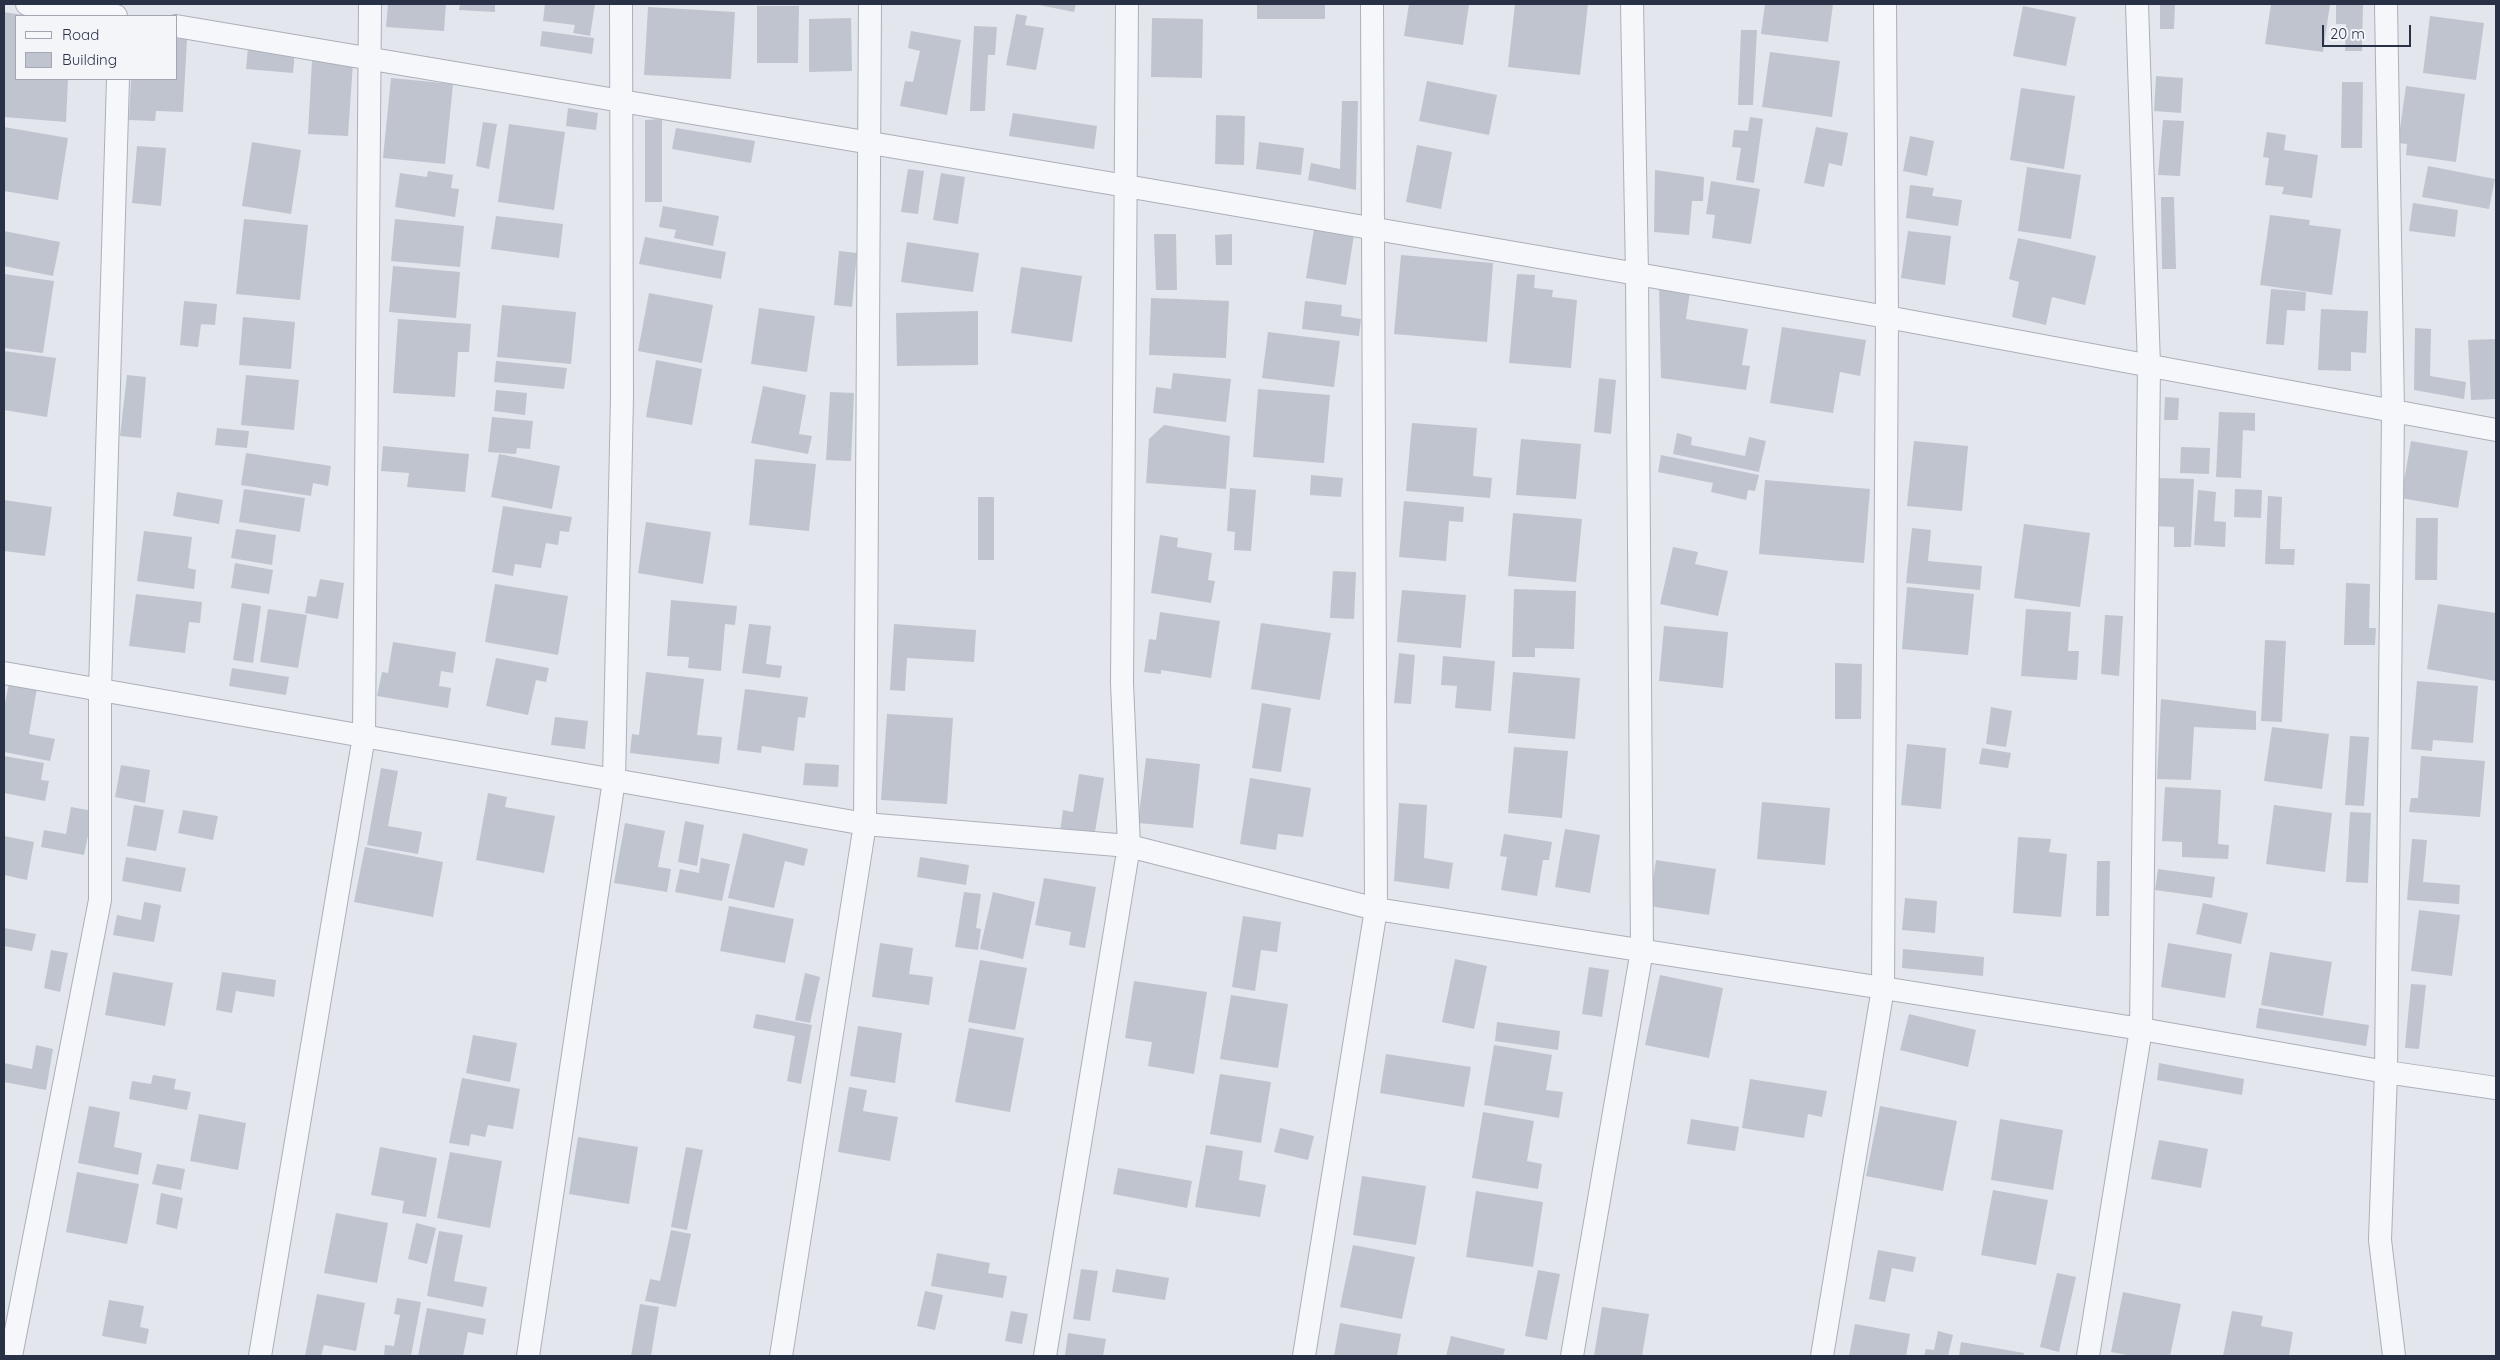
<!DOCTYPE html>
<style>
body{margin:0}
#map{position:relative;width:2500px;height:1360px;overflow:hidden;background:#e3e6ec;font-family:Quicksand,sans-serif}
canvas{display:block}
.frame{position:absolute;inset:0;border:5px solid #293146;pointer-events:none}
.legend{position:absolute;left:15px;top:15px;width:162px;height:65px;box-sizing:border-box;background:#f3f5f9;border:1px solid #a2a7b1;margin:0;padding:6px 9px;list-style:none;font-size:15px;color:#293146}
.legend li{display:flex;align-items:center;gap:10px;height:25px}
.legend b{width:25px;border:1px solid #a2a7b1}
.scale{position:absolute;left:2322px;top:25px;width:89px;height:22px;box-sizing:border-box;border:2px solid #293146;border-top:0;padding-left:6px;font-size:15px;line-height:18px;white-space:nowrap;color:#293146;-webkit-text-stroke:4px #f3f5f9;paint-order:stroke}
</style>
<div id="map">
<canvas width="2500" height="1360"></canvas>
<div class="frame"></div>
<ul class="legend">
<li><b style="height:6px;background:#f6f7fa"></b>Road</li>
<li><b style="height:14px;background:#c0c4cf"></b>Building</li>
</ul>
<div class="scale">20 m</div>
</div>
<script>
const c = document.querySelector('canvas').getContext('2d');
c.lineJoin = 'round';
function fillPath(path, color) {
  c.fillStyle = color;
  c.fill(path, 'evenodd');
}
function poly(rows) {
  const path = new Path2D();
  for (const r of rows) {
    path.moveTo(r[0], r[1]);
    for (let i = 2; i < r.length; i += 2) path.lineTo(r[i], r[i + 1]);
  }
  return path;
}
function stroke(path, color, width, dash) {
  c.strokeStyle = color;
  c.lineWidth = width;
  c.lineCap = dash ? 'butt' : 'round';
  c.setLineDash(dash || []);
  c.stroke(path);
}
fillPath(poly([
 [388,4,446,4,444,31,386,27],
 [460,4,495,4,495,12,459,10],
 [545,4,595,4,590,36,573,33,575,25,543,21],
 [1034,4,1076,4,1074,12],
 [1257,4,1325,4,1325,19,1257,19],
 [1409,4,1469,4,1463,45,1404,36],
 [1515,4,1588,4,1580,75,1508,67],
 [1765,4,1833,4,1828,42,1761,34],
 [2160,4,2175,4,2174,29,2160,29],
 [2271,4,2330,4,2323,52,2265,44],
 [2336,4,2363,4,2362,51,2345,51,2346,24,2336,24],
 [757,6,799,6,798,63,757,63],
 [2023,6,2076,17,2066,66,2013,56],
 [648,7,735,12,731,79,644,75],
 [4,12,23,15,16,16,16,79,68,79,66,122,4,117],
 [1016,14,1027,16,1025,25,1044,28,1036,70,1006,65],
 [2430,16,2484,23,2476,80,2423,73],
 [851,18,852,71,809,72,809,19],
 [1152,18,1203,19,1202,78,1151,77],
 [974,26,997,27,995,55,988,55,985,111,970,111],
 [1741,30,1757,30,1753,105,1738,105],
 [542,31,594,38,592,54,540,46],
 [911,31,961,40,947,115,900,106,905,81,913,82,920,51,908,48],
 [176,38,187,39,183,112,156,111,155,121,129,120,131,79,176,79],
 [248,47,295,51,293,73,246,69],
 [1770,52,1840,61,1832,117,1762,107],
 [312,60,353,62,348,136,308,134],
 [2156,76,2183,78,2181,113,2154,111],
 [391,78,453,84,445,164,383,158],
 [1427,81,1497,95,1489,135,1419,121],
 [2342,82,2363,82,2362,148,2341,148],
 [2406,86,2465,94,2456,162,2406,155,2407,144,2398,143],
 [2021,88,2075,96,2064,169,2010,160],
 [1342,101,1358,101,1356,190,1308,180,1311,163,1340,169],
 [568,108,598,113,596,130,566,126],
 [1013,113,1097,126,1094,149,1009,136],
 [1216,115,1245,116,1244,165,1215,164],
 [1750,117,1763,119,1754,183,1736,180,1741,148,1732,147,1734,130,1748,131],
 [662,119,662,202,645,202,645,120],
 [2163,120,2184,121,2180,176,2158,175],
 [483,122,497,124,489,169,476,166],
 [509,124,565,132,554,210,498,202],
 [4,127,68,138,58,200,4,191],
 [1816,127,1848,133,1842,166,1829,163,1824,187,1804,183],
 [676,128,755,141,751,163,672,149],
 [2267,132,2286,135,2284,150,2318,155,2312,198,2282,194,2284,187,2265,185,2269,158,2263,157],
 [1910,136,1934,141,1927,176,1903,171],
 [252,142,301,150,291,214,242,206],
 [1259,142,1304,148,1301,175,1256,169],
 [1417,145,1452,152,1441,209,1406,202],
 [137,146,166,148,161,206,132,203],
 [2428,166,2495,179,2489,209,2422,197],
 [2027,167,2081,175,2071,239,2018,231],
 [908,169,924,171,918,214,901,212],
 [1655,170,1704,177,1703,201,1692,201,1689,235,1654,232],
 [428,171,453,175,451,188,459,189,455,217,395,207,400,173,427,177],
 [941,173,965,177,958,224,933,220],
 [1711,181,1760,189,1751,244,1712,238,1715,215,1706,214],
 [1910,185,1934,188,1932,196,1962,200,1958,226,1906,218],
 [2161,197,2174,197,2176,269,2162,269],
 [2413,203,2458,210,2455,237,2409,231],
 [663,206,719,216,713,246,674,238,676,230,659,227],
 [2270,215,2310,220,2309,225,2341,229,2332,295,2260,285],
 [496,216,563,224,559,258,491,249],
 [244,219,308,225,300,300,236,294],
 [395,219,464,226,460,267,391,261],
 [1314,229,1354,235,1346,285,1306,278],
 [4,231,60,242,53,276,4,266],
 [1908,231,1951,236,1945,285,1901,278],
 [1154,234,1176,234,1177,290,1156,290],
 [1232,234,1232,265,1216,265,1215,235],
 [645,237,726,252,721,279,639,264],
 [2018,238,2096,256,2085,305,2052,297,2046,325,2012,317,2019,282,2009,279],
 [907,242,979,253,973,292,901,282],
 [839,251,857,253,852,307,834,305],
 [1401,255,1493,263,1487,342,1394,334],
 [393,266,460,272,456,318,389,312],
 [1021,267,1082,276,1072,342,1011,333],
 [4,274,54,281,43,353,4,348],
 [1517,274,1535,275,1534,288,1553,290,1552,297,1577,300,1571,368,1509,363],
 [1659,286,1690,292,1686,319,1748,329,1742,365,1750,366,1746,390,1661,378],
 [2271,289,2306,292,2305,311,2287,310,2284,345,2266,344],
 [649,293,713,305,702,363,638,351],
 [1151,298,1229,301,1226,358,1149,355],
 [184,301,217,304,215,325,201,324,198,347,180,345],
 [1305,301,1342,305,1341,316,1361,319,1359,336,1302,329],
 [502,305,576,312,571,364,497,357],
 [759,308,815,316,807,372,751,364],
 [2321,309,2368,311,2366,353,2351,352,2351,371,2318,370],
 [978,311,978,365,897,366,896,313],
 [243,317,295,322,291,369,239,365],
 [398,319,471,324,469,352,458,352,455,397,393,393],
 [1782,327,1866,340,1860,376,1840,372,1833,413,1770,403],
 [2415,328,2431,329,2430,376,2466,382,2464,399,2414,390],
 [1268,332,1340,341,1334,387,1262,378],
 [2496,339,2496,399,2471,400,2468,340],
 [4,351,56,358,47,417,4,410],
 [656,360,702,369,692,425,646,417],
 [496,361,567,368,564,389,494,382],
 [1173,373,1231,379,1226,422,1153,413,1156,387,1171,389],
 [127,375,146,377,141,438,120,436],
 [246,375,299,380,294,430,241,425],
 [1599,378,1616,380,1611,434,1594,432],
 [763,386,806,395,799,434,812,436,808,454,751,443],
 [1258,389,1330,395,1324,463,1253,457],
 [496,390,527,393,525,415,494,411],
 [830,392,854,393,851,461,826,460],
 [2165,397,2179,398,2178,420,2164,420],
 [2219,412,2255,413,2255,431,2243,430,2241,478,2216,477],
 [492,417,533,421,530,449,517,448,516,454,488,452],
 [1412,423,1477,428,1473,476,1492,478,1490,498,1406,491],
 [1164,425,1230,436,1226,489,1146,483,1149,439],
 [217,428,249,431,247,448,215,445],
 [1677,433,1692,437,1691,445,1745,456,1749,437,1766,441,1759,472,1673,454],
 [1521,439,1581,444,1576,499,1516,495],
 [1914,441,1968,446,1962,511,1907,506],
 [2411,441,2468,451,2458,508,2401,498],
 [383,446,469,454,465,492,407,487,409,473,381,471],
 [2181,447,2210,448,2209,474,2180,473],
 [246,453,331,466,328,486,313,483,311,496,241,485],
 [499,454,560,466,552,509,491,497],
 [1661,455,1759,475,1755,491,1748,490,1746,500,1711,492,1713,483,1658,472],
 [755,459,816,464,809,531,749,525],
 [1311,475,1343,478,1341,497,1310,495],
 [2156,478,2194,479,2191,547,2174,547,2174,527,2154,526],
 [1765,480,1870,489,1864,563,1759,554],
 [1230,488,1256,490,1251,551,1234,550,1235,532,1227,531],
 [244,489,305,498,300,532,239,522],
 [2235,489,2262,490,2261,518,2234,517],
 [2198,490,2216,492,2214,521,2226,522,2225,547,2194,545],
 [177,492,223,500,219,524,173,516],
 [2268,496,2282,497,2280,549,2295,549,2294,565,2265,564],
 [978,497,994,497,994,560,978,560],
 [4,500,52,507,45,556,4,551],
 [1404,501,1464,507,1463,522,1449,521,1446,561,1399,557],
 [503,506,572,517,569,532,560,531,558,545,546,543,541,568,515,564,513,576,492,572],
 [1513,513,1582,519,1576,582,1508,576],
 [2416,518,2438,518,2437,580,2415,580],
 [646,522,711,532,703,584,638,573],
 [2024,524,2090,533,2080,607,2014,598],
 [1912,528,1931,530,1928,561,1982,566,1980,590,1906,583],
 [236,529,276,535,272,565,231,558],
 [144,531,192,537,188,568,196,570,194,589,137,581],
 [1160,535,1178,538,1177,547,1212,553,1208,580,1215,581,1211,603,1151,593],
 [1673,547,1698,552,1695,564,1728,571,1718,616,1660,604],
 [235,563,273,570,269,594,231,588],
 [1333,571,1356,572,1354,619,1330,618],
 [320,579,344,583,338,619,305,613,308,596,316,597],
 [2346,583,2370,584,2369,628,2376,628,2375,645,2344,645],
 [495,584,568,596,558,655,485,642],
 [1907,587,1974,594,1968,655,1902,649],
 [1514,589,1576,591,1574,649,1535,648,1535,657,1512,657],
 [1402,590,1466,595,1461,648,1397,642],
 [136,594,202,602,200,623,189,622,185,653,129,646],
 [671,600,737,606,735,625,725,624,721,671,688,668,689,657,667,656],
 [242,603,261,606,253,663,233,660],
 [2438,604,2496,613,2496,681,2427,669],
 [268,609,307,615,298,668,260,662],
 [2026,609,2071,612,2068,651,2079,651,2077,680,2021,676],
 [1160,612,1220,621,1211,678,1161,670,1161,674,1144,672,1149,639,1156,640],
 [2105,615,2123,616,2119,676,2101,674],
 [1261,623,1331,633,1320,700,1251,689],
 [749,624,771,626,766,664,782,666,780,678,742,673],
 [894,624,976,630,974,662,907,658,905,691,890,690],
 [1664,626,1728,632,1723,688,1659,681],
 [2265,640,2286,641,2282,722,2261,721],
 [393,642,456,652,453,673,441,671,439,686,451,688,448,708,377,696,382,672,388,673],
 [1399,653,1415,655,1411,704,1394,703],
 [1443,656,1495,661,1491,711,1455,708,1457,686,1441,685],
 [496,658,549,668,546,682,536,680,528,715,486,706],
 [1835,663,1862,664,1861,719,1835,719],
 [232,668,289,677,286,695,229,686],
 [646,672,704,679,697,735,722,737,719,764,630,753,632,734,639,735],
 [1513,672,1580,678,1575,739,1508,733],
 [2417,681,2478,686,2473,743,2433,740,2432,751,2411,749],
 [9,683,37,688,29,734,55,739,50,761,4,752,4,708],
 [745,689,808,697,805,718,798,717,794,751,762,746,761,753,737,750],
 [2161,699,2256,711,2256,730,2194,727,2191,780,2157,779],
 [1262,703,1291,708,1281,772,1252,768],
 [1991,707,2012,711,2006,747,1986,744],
 [887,714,953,718,947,804,881,800],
 [555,717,588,721,585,749,551,745],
 [2272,727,2329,734,2322,789,2264,781],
 [2350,736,2369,737,2364,806,2345,805],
 [1907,744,1946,748,1941,809,1901,805],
 [1514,747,1568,751,1562,818,1508,813],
 [1982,748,2011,753,2008,768,1979,764],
 [4,756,44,763,41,780,49,781,45,801,4,793],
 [2421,756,2485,761,2480,817,2409,812,2411,798,2418,798],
 [1146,758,1200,764,1193,828,1138,823],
 [805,763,839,765,838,787,803,785],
 [121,765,150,770,145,803,115,797],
 [381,768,398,771,388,826,422,832,418,854,367,845],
 [1079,774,1104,778,1094,838,1060,832,1063,810,1073,812],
 [1250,778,1311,788,1303,837,1278,834,1276,850,1240,844],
 [2165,787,2221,790,2218,844,2229,845,2228,859,2182,857,2182,842,2162,841],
 [488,793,507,797,505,807,555,816,544,873,476,860],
 [1762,802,1830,808,1825,865,1757,859],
 [1399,803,1427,805,1424,858,1453,863,1449,889,1394,881],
 [134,805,164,810,156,851,127,846],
 [2274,805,2332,813,2325,872,2266,864],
 [71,807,93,811,84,855,41,847,44,830,66,834],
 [183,810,218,816,213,840,178,833],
 [2350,812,2371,813,2368,883,2346,882],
 [685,821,704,825,697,866,678,862],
 [625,823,665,831,658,867,671,869,667,892,614,883],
 [1565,829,1600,835,1590,893,1555,887],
 [743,833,808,849,804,866,785,861,774,908,728,898],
 [1504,834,1552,842,1549,860,1543,860,1537,896,1501,890,1507,857,1500,856],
 [4,836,34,842,27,880,4,875],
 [2018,837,2051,839,2049,852,2067,854,2061,917,2013,913],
 [2412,839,2427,840,2423,882,2460,885,2459,904,2407,900],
 [365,847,443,862,433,917,354,902],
 [126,857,186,868,181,892,122,881],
 [920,857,969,865,966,885,917,877],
 [701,858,730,864,722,901,675,892,680,869,699,873],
 [1656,860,1716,869,1709,915,1649,906],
 [2097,861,2110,861,2109,916,2096,916],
 [2158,869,2215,877,2212,898,2155,890],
 [1044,878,1096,887,1085,948,1069,945,1071,932,1035,925],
 [964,892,981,894,976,928,981,929,978,950,955,947],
 [993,892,1035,902,1023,959,980,949],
 [1905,898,1937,901,1935,933,1902,930],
 [144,902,161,905,154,942,113,935,117,915,141,920],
 [2203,903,2248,913,2241,944,2196,934],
 [729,906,794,919,785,963,720,951],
 [2419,910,2460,915,2452,976,2411,971],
 [1243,916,1281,922,1277,952,1261,950,1255,991,1232,987],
 [4,928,36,934,32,951,4,946],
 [880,943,913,948,909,974,933,977,929,1005,872,997],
 [2168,943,2232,954,2225,998,2161,987],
 [1903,949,1984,957,1983,976,1902,968],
 [51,950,68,953,60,992,44,988],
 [2270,952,2332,962,2323,1016,2261,1005],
 [1455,959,1487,966,1474,1029,1442,1022],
 [980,960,1027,968,1015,1030,968,1022],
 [1589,967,1609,970,1602,1017,1582,1014],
 [113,972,173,983,165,1026,105,1015],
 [222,972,276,980,274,997,236,991,232,1013,216,1010],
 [805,973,820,977,810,1023,795,1020],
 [1660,975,1723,988,1709,1058,1645,1045],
 [1134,981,1207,992,1194,1074,1148,1066,1152,1042,1125,1038],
 [2411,984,2426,985,2419,1049,2405,1048],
 [1231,995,1288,1004,1278,1068,1220,1059],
 [2259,1008,2369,1025,2366,1046,2256,1028],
 [756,1014,812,1025,801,1084,787,1081,795,1036,753,1028],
 [1909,1014,1976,1030,1968,1067,1900,1050],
 [1497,1022,1560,1031,1558,1050,1495,1041],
 [858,1026,902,1033,895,1083,850,1076],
 [969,1028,1024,1038,1010,1112,955,1102],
 [473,1035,517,1043,510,1082,466,1073],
 [36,1045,53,1049,46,1090,4,1082,4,1063,32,1069],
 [1494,1045,1552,1055,1546,1090,1563,1092,1559,1118,1484,1105],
 [1386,1054,1471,1067,1464,1107,1380,1093],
 [2159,1063,2244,1079,2242,1095,2157,1080],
 [1220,1074,1271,1082,1261,1143,1210,1134],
 [153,1075,176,1079,174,1089,191,1092,187,1110,129,1099,132,1081,151,1084],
 [462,1078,520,1089,513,1129,488,1125,485,1137,471,1134,469,1146,449,1143],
 [1750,1079,1827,1091,1822,1117,1808,1114,1804,1138,1742,1128],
 [849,1087,867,1090,863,1111,898,1117,890,1161,838,1152],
 [89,1106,120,1112,114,1147,142,1153,138,1175,78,1163],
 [1880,1106,1957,1121,1943,1191,1866,1176],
 [1483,1112,1534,1121,1527,1161,1542,1164,1538,1189,1472,1178],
 [199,1114,246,1123,238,1170,190,1161],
 [1691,1119,1739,1127,1735,1151,1687,1144],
 [2000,1119,2063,1130,2053,1190,1991,1180],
 [1280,1128,1314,1136,1308,1160,1274,1152],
 [578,1137,638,1147,629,1204,569,1194],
 [2159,1140,2208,1149,2201,1188,2151,1179],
 [1206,1145,1243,1151,1239,1180,1266,1185,1260,1217,1195,1207],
 [380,1147,437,1158,426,1217,402,1213,404,1201,371,1195],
 [686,1147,703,1150,687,1230,671,1227],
 [450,1152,502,1161,490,1228,437,1218],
 [157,1164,185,1169,181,1190,152,1184],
 [1118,1168,1192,1181,1187,1208,1113,1194],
 [77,1172,139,1184,127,1244,66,1232],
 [1362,1176,1426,1186,1416,1245,1353,1235],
 [1993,1190,2048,1200,2036,1265,1981,1255],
 [1476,1191,1543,1202,1533,1267,1466,1257],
 [161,1193,183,1198,177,1229,156,1224],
 [336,1213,388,1223,377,1283,324,1273],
 [416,1223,436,1228,427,1264,408,1259],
 [671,1230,691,1234,676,1307,645,1301,650,1279,660,1281],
 [439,1231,463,1235,454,1281,487,1287,483,1307,427,1296],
 [1353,1245,1415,1257,1402,1319,1340,1307],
 [1878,1250,1916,1257,1913,1272,1892,1268,1885,1302,1869,1299],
 [937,1253,990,1263,988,1273,1007,1276,1003,1298,931,1286],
 [1081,1269,1098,1271,1090,1321,1073,1319],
 [1116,1269,1169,1278,1165,1300,1112,1292],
 [1538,1270,1560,1274,1547,1340,1525,1336],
 [2057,1273,2076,1277,2059,1352,2040,1347],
 [925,1291,943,1295,935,1330,917,1326],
 [2123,1292,2181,1304,2170,1356,2132,1356,2111,1352],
 [317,1294,365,1303,356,1351,324,1345,321,1356,305,1356],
 [397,1298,421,1302,411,1356,384,1356,385,1345,394,1346,400,1315,394,1314],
 [109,1300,144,1306,140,1327,149,1329,146,1344,102,1336],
 [640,1304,659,1307,651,1356,631,1356],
 [1602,1307,1649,1314,1642,1356,1594,1356],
 [427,1308,486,1319,483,1335,468,1332,463,1356,418,1356],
 [1011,1311,1028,1314,1022,1344,1005,1341],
 [2232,1311,2263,1316,2261,1326,2293,1332,2289,1356,2223,1356],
 [1340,1323,1401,1334,1397,1356,1334,1356],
 [1855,1324,1910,1334,1906,1356,1849,1356],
 [1938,1331,1953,1335,1948,1356,1924,1356,1926,1349,1934,1350],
 [1068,1333,1106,1339,1103,1356,1065,1355],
 [1451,1336,1505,1349,1503,1356,1446,1356],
 [1961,1342,2024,1353,2023,1356,1959,1356]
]), '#c0c4cf');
const minor = poly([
 [27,4,116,16],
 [2386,4,2393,411,2386,1072,2380,1240,2394,1356],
 [176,26,1126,186,1887,317,2496,430],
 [4,673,865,824,1129,846,1376,909,1883,988,2141,1029,2386,1072,2496,1088],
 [11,1356,100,900,100,690,118,79],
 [260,1356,364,736,370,4],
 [528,1356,614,780,622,397,621,4],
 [781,1356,865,824,870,4],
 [1045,1356,1129,846,1122,683,1127,4],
 [1304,1356,1376,909,1372,4],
 [1572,1356,1642,950,1637,274,1632,4],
 [1822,1356,1883,988,1887,317,1885,4],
 [2088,1356,2141,1029,2149,366,2137,4]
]);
stroke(minor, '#abb0ba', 24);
stroke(minor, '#f6f7fa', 22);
</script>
